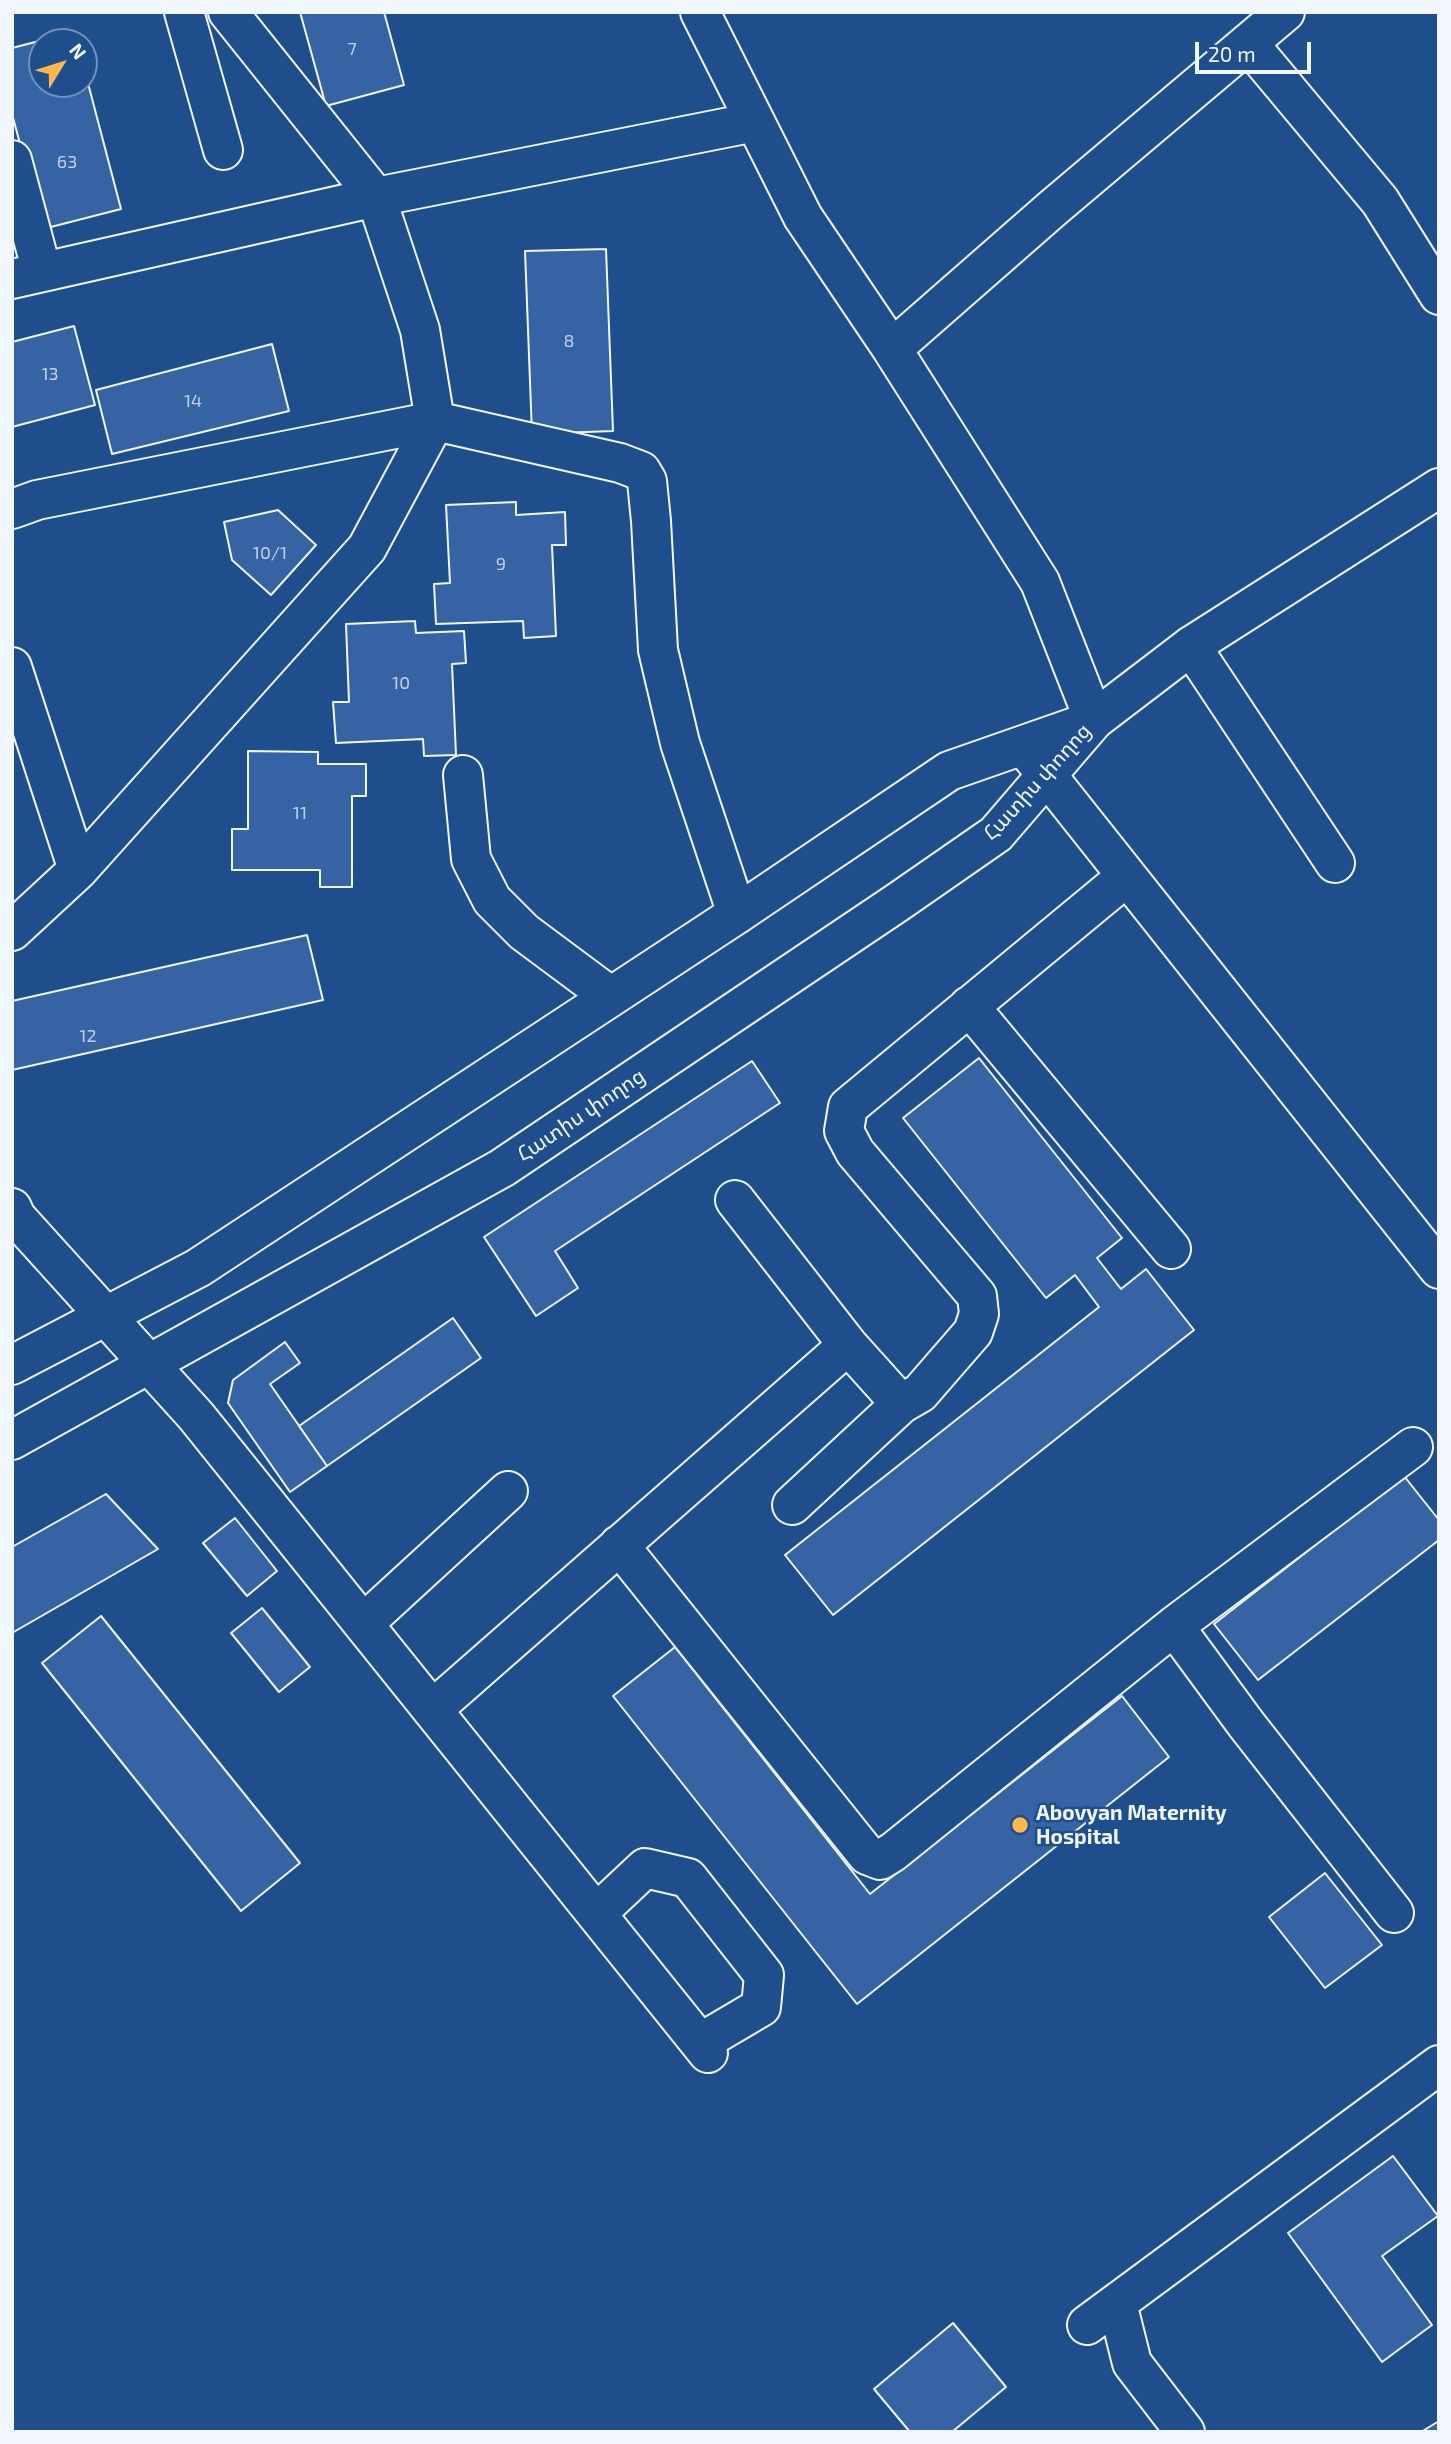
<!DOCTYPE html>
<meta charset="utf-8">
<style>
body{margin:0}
#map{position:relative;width:1451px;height:2444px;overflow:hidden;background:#1f4e8c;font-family:"Exo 2",sans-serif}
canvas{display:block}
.frame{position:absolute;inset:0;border:14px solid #f2f6ff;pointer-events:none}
.north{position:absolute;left:28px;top:28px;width:70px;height:70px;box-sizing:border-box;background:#1f4e8c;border:2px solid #7391ba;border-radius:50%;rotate:52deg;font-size:19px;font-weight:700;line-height:28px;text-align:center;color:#f2f6ff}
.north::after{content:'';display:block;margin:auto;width:24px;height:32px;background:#ffb74d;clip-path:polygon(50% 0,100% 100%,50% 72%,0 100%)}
.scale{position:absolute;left:1195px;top:42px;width:116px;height:32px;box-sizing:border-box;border:4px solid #f2f6ff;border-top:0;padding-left:9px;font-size:21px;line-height:24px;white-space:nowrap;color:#f2f6ff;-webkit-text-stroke:5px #1f4e8c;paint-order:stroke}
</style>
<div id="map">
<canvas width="1451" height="2444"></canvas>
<div class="frame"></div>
<div class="north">N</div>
<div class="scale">20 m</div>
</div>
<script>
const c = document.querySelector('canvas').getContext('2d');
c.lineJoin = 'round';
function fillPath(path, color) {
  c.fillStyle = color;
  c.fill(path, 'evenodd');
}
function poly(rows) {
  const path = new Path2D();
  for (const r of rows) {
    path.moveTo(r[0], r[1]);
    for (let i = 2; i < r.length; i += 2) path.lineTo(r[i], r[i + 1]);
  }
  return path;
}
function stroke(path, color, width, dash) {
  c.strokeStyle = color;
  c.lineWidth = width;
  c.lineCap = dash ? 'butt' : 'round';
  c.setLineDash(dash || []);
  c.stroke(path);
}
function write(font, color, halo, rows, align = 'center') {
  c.font = font + ' "Exo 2","Noto Sans Armenian",sans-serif';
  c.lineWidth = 5;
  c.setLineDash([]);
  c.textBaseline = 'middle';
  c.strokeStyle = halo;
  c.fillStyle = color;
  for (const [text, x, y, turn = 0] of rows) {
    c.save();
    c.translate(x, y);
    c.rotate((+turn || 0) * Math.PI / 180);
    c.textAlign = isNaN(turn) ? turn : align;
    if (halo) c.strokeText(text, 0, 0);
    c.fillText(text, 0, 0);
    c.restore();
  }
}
const building = poly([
 [300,12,384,12,404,85,326,106,300,12],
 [74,32,77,42,42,42,42,84,84,84,84,68,121,209,43,229,12,114,12,48,74,32],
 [606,249,613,431,532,434,525,251,606,249],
 [74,326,95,405,12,427,12,342,74,326],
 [272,344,289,411,112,454,96,390,272,344],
 [516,502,516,515,565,512,566,545,552,545,556,636,524,638,523,621,436,624,434,584,450,583,446,505,516,502],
 [278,510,316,545,271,595,232,560,224,522,278,510],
 [415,621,416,633,464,631,466,663,452,664,456,755,424,756,423,739,336,743,333,702,349,702,346,624,415,621],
 [248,751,318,752,318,764,366,764,366,796,352,796,352,887,320,887,320,870,232,870,232,829,248,829,248,751],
 [307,935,323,1000,12,1070,12,1001,307,935],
 [979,1058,1122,1238,1097,1258,1121,1289,1146,1269,1194,1330,833,1615,785,1555,1099,1307,1075,1275,1046,1298,903,1118,979,1058],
 [752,1061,780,1103,555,1251,578,1288,536,1316,484,1237,752,1061],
 [453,1318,481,1358,327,1466,299,1426,453,1318],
 [285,1342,300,1363,270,1384,327,1466,290,1492,228,1403,233,1380,285,1342],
 [1404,1476,1439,1520,1439,1540,1258,1680,1214,1624,1404,1476],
 [106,1494,158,1549,12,1633,12,1547,106,1494],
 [235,1518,277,1571,247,1596,203,1543,235,1518],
 [262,1608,310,1667,279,1692,231,1633,262,1608],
 [101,1616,300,1863,241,1911,42,1663,101,1616],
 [675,1647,870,1894,1122,1696,1169,1757,857,2004,613,1696,675,1647],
 [1325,1873,1382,1945,1325,1988,1269,1917,1325,1873],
 [1393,2156,1438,2216,1382,2256,1432,2325,1382,2362,1288,2233,1393,2156],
 [953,2323,1006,2387,952,2432,910,2432,874,2389,953,2323],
 [1439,2421,1439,2432,1421,2432,1439,2421]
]);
fillPath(building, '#3563a3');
stroke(building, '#f2f6ff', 2);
const minor = poly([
 [184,12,223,150],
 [700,12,803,217,892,349,1040,582,1094,720],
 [1248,43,1380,201,1439,295],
 [12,160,42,272],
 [12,279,376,197,755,122],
 [892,349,1053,208,1285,12],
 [12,509,37,500,435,421,620,463,641,471,647,481,651,521,658,650,680,743,737,914],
 [1191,646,1335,863],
 [12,667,78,870],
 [1026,749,1439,1269],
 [463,775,471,859,492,900,524,932,610,996],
 [12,931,78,870,367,548,435,421,420,330,376,197,228,12],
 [969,1006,1171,1249],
 [735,1200,848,1345,901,1404,920,1393,973,1332,979,1314,977,1296,855,1152,844,1131,848,1107,1126,877],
 [12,1208,16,1217,196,1416,708,2053],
 [792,1505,901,1404],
 [619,1545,867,1855,880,1860,893,1852,1174,1626,1413,1447],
 [363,1624,508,1491],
 [1174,1626,1246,1724,1394,1913],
 [432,1710,848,1345],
 [596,1914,645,1868,688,1878,764,1975,761,2007,700,2043],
 [1117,2303,1132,2363,1185,2432],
 [1087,2325,1439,2065]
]);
const major = poly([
 [12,1365,198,1268,737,914,949,771,1092,721],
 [12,1440,502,1168,898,902,996,834,1094,720,1191,646,1439,488]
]);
stroke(minor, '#f2f6ff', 42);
stroke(major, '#f2f6ff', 42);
stroke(minor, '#1f4e8c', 38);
stroke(major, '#1f4e8c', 38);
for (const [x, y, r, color] of [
 [1020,1825,9,"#ffb74d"]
]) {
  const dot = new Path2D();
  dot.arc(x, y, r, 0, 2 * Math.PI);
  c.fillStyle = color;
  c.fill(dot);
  stroke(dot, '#1f4e8c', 2.5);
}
write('18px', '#c3d1e8', null, [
 ["7",352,49],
 ["63",67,162],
 ["8",569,341],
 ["13",50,374],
 ["14",193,401],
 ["10/1",270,553],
 ["9",501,564],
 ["10",401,683],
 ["11",300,813],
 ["12",88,1036]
]);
write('21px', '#f2f6ff', '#1f4e8c', [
 ["Հատիս փողոց",1037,782,-48],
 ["Հատիս փողոց",581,1115,-34]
]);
write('bold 21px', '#f2f6ff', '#1f4e8c', [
 ["Abovyan Maternity",1036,1813],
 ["Hospital",1036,1837]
], 'left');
</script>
